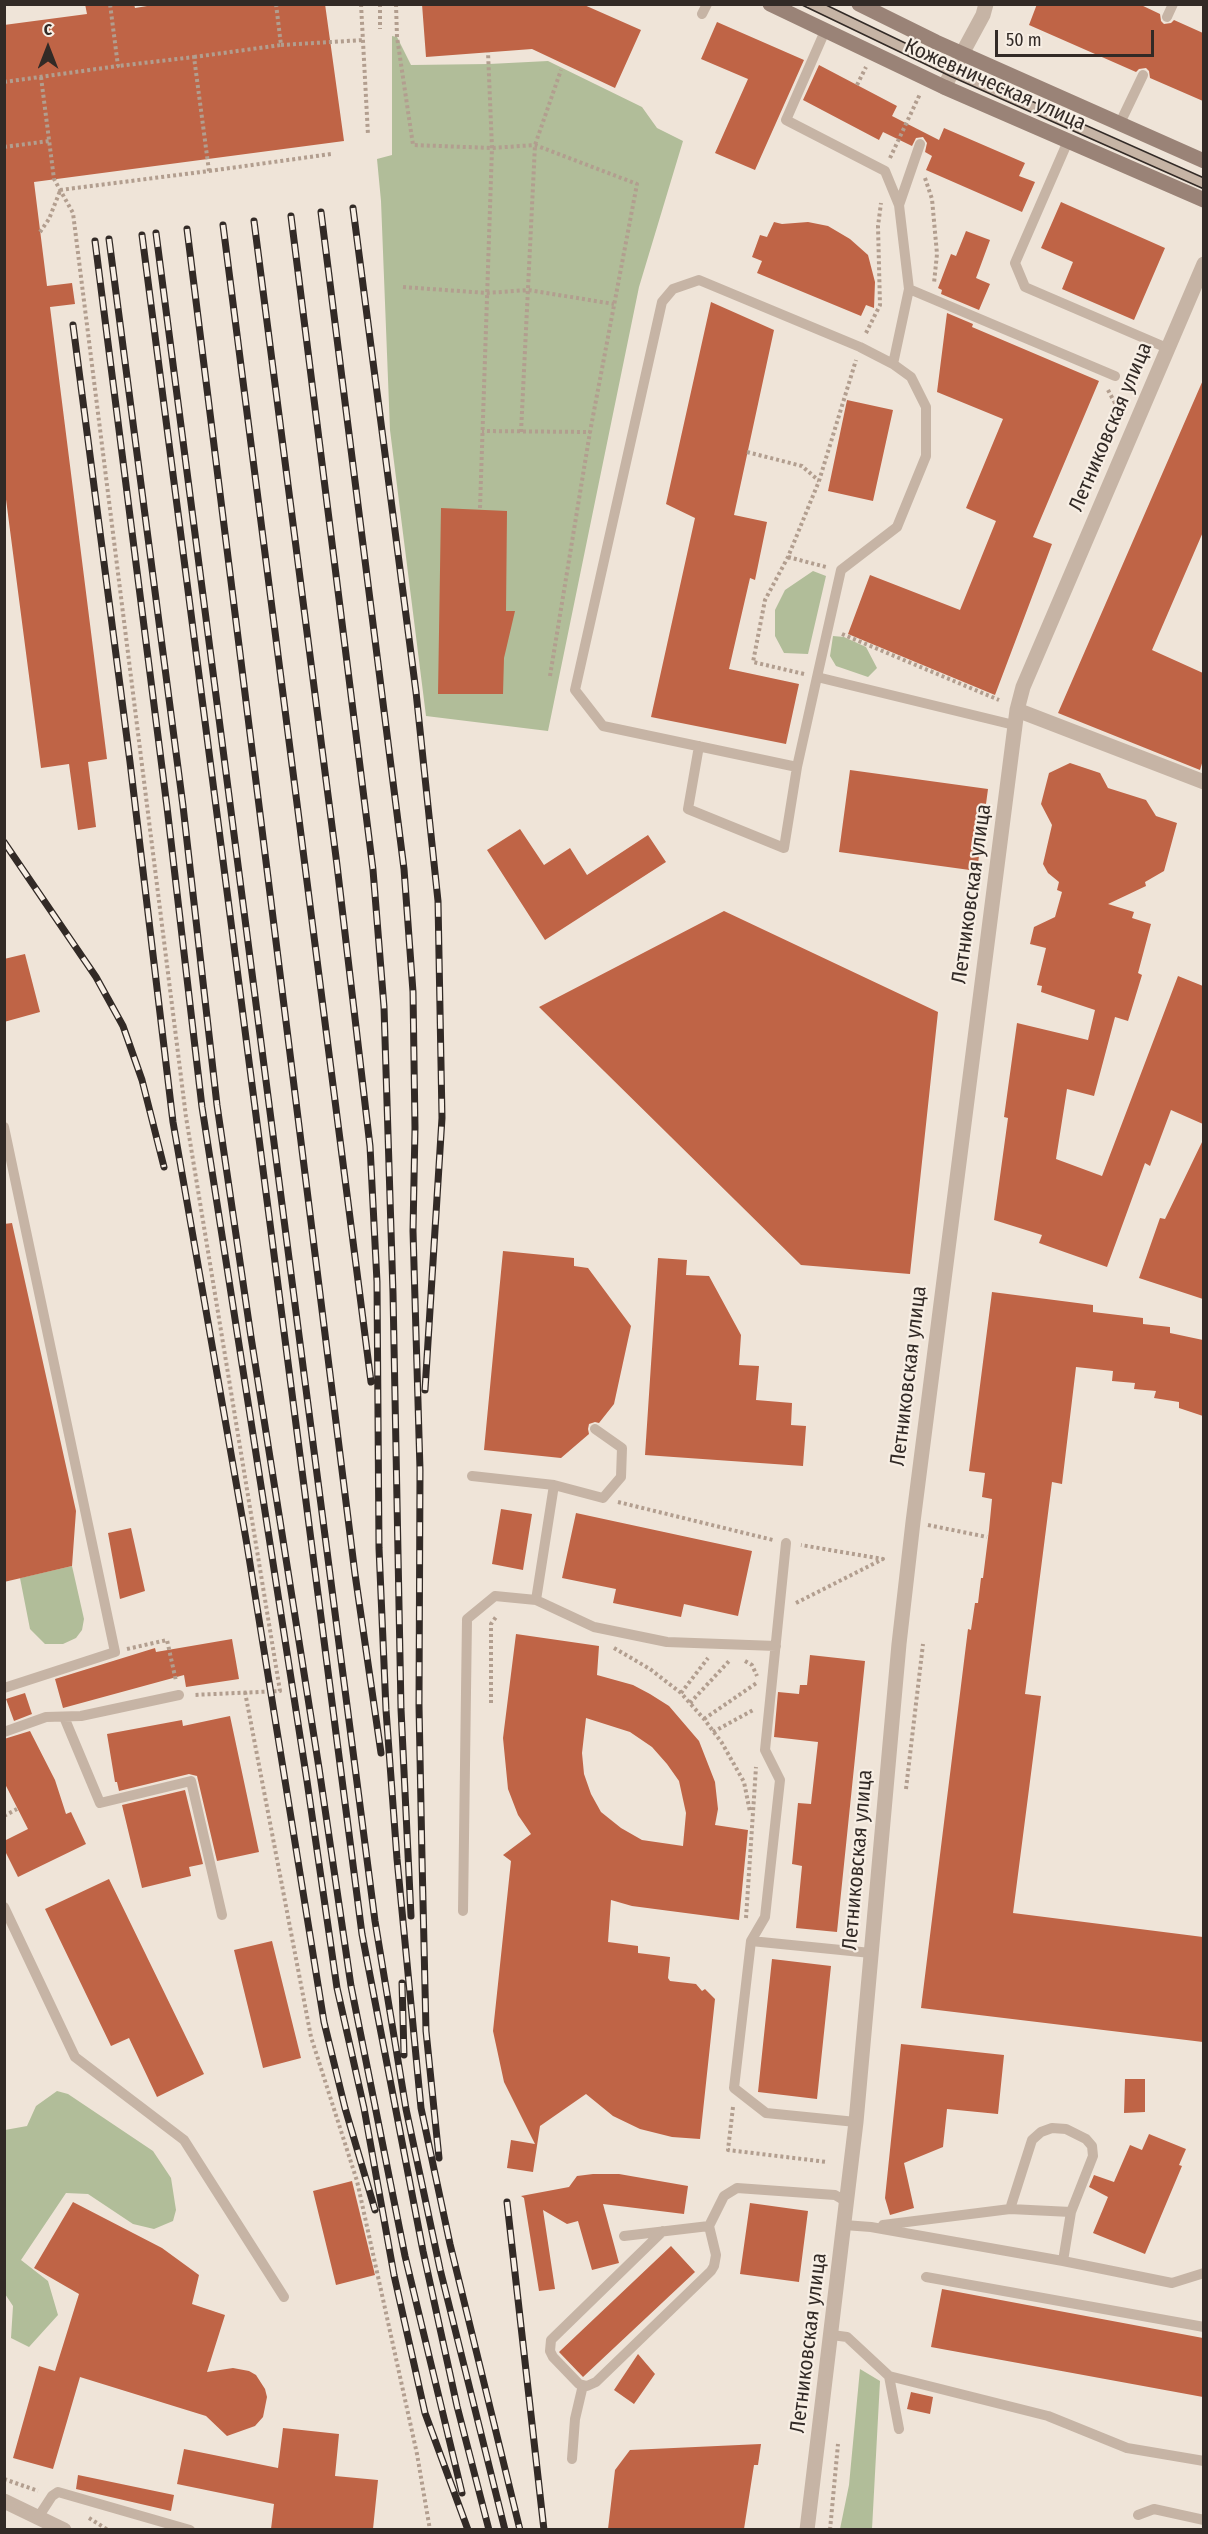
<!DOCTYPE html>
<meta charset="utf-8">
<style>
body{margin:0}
#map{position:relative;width:1208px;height:2534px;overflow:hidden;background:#efe4d8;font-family:"Fira Sans Condensed",sans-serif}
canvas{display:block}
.frame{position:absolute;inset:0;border:6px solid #322a26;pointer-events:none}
.north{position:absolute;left:18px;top:18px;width:60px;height:60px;-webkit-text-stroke:4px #f7eee4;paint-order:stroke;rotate:0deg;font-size:16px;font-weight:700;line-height:24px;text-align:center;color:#322a26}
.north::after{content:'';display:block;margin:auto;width:21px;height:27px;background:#322a26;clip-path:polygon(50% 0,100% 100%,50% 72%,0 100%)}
.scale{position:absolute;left:995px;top:30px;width:159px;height:27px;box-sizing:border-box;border:3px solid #322a26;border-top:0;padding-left:8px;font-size:18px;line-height:21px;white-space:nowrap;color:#322a26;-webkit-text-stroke:4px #f7eee4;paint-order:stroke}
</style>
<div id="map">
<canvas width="1208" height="2534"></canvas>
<div class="frame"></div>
<div class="north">С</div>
<div class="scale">50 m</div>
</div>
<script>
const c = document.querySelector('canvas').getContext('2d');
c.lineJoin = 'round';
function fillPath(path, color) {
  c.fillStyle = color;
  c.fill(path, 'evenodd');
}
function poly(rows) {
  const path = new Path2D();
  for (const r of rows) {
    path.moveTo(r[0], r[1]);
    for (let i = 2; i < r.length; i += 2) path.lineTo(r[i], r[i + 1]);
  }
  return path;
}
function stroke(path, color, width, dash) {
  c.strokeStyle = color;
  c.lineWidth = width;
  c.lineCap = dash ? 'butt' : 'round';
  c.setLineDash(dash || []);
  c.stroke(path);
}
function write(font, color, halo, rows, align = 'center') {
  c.font = font + ' "Fira Sans Condensed",sans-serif';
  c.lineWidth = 4.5;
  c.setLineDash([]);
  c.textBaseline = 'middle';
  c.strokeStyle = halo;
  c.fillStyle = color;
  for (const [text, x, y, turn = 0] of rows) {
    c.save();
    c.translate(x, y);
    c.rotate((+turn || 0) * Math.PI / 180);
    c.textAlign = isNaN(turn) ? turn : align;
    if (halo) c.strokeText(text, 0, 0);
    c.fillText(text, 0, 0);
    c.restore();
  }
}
fillPath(poly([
 [392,36,397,37,411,65,489,64,548,61,642,107,657,128,683,141,639,287,548,731,426,716,390,430,381,201,377,159,392,155],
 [813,571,826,576,808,654,784,653,775,636,775,610,785,590],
 [833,636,844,637,866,647,877,668,868,677,836,666,830,656],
 [72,1566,84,1619,82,1630,76,1638,63,1644,45,1644,30,1629,20,1578],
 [57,2091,68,2094,153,2151,171,2178,176,2210,173,2221,154,2229,133,2224,88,2194,66,2193,21,2260,48,2281,58,2315,29,2347,11,2338,13,2306,5,2294,5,2130,27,2126,36,2106],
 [860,2369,880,2381,872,2529,840,2529,849,2485]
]), '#b1bd99');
fillPath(poly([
 [85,4,134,4,135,8,159,4,325,4,344,141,34,182,47,286,72,283,75,304,50,307,107,759,88,762,96,827,78,830,69,764,41,768,4,484,4,25,87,14],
 [422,4,582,4,641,30,615,88,532,49,426,57],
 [1037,4,1139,4,1160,14,1161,21,1164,24,1171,23,1174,20,1203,33,1203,101,1150,78,1149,71,1146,68,1139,69,1136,72,1029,25],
 [717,22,804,60,755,170,715,153,748,79,701,59],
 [819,65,897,106,892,116,939,140,944,128,1025,163,1019,176,1035,182,1022,212,926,170,932,156,925,152,927,143,923,137,916,138,912,146,883,132,879,140,803,100],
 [1061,202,1165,248,1134,320,1062,289,1073,262,1041,248],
 [774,222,782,224,808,222,828,226,850,239,868,255,875,282,874,308,866,305,861,316,757,273,762,261,752,257,760,235,767,237],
 [966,231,990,240,976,278,990,284,979,310,941,294,942,290,938,288,951,254,956,256],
 [711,302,774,330,734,515,767,522,755,580,750,578,729,669,799,684,786,744,651,717,695,518,666,504],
 [947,313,973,324,972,327,1099,381,1033,537,1052,544,995,695,848,634,870,575,960,610,996,521,966,508,1003,419,937,392],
 [1203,380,1203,532,1152,650,1203,673,1203,760,1200,770,1058,713],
 [847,400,893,410,873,501,828,491],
 [441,508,507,511,506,611,515,611,504,658,503,694,438,694],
 [1070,763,1100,773,1108,788,1146,800,1156,816,1177,823,1164,871,1145,882,1146,886,1108,904,1134,912,1132,918,1151,924,1138,973,1142,975,1128,1021,1115,1017,1094,1096,1067,1089,1056,1159,1102,1176,1178,976,1203,986,1203,1124,1171,1110,1150,1166,1145,1163,1107,1267,1039,1243,1042,1235,994,1220,1008,1118,1004,1117,1017,1023,1088,1040,1095,1010,1041,992,1042,986,1037,985,1046,948,1030,944,1034,927,1055,917,1062,892,1057,890,1059,882,1048,873,1043,864,1052,825,1041,804,1049,773],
 [850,770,988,789,977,871,839,852],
 [520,829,544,865,570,848,587,875,648,835,666,862,545,940,487,850],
 [724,911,938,1012,910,1274,801,1265,539,1007],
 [25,954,40,1012,4,1022,4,959],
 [1203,1140,1203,1299,1139,1278,1160,1218,1165,1219],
 [12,1223,76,1511,72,1566,4,1582,4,1224],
 [503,1251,574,1258,574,1266,588,1268,631,1326,614,1404,599,1423,595,1422,589,1424,588,1429,589,1434,561,1458,484,1450],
 [658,1258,687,1260,686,1275,709,1276,741,1335,739,1365,759,1366,756,1400,792,1403,791,1425,806,1426,803,1466,645,1455],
 [992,1292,1093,1305,1093,1312,1143,1318,1143,1324,1170,1327,1170,1333,1203,1340,1203,1416,1179,1408,1179,1402,1154,1398,1156,1391,1134,1389,1135,1383,1112,1381,1113,1371,1076,1367,1062,1484,1052,1482,1025,1694,1041,1696,1013,1913,1203,1937,1203,2042,921,2008,968,1629,971,1630,975,1603,978,1603,981,1578,983,1578,989,1530,992,1499,982,1497,985,1473,969,1471],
 [501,1509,532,1514,523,1570,492,1564],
 [576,1513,752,1551,738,1616,684,1604,681,1617,613,1603,616,1589,562,1578],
 [131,1528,145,1591,120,1599,108,1533],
 [516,1634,599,1646,597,1675,633,1685,650,1694,669,1706,699,1741,715,1782,718,1809,715,1825,748,1830,739,1920,632,1906,611,1900,608,1942,638,1946,638,1953,670,1957,668,1978,670,1981,696,1984,702,1991,705,1989,715,1999,700,2139,672,2137,640,2129,613,2116,586,2094,540,2126,533,2172,507,2168,511,2140,535,2144,504,2082,493,2031,511,1861,503,1855,531,1834,518,1815,508,1789,503,1738],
 [586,1718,630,1732,652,1747,667,1764,679,1781,686,1813,683,1846,642,1840,621,1828,601,1812,591,1794,584,1774,582,1753],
 [232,1639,239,1679,186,1687,184,1675,63,1708,55,1679,155,1648,156,1652],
 [810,1655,865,1661,837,1932,796,1928,802,1866,792,1864,798,1803,811,1804,818,1742,774,1737,778,1692,799,1694,800,1685,807,1685],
 [25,1693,32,1714,14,1721,6,1699],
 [230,1716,259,1852,217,1861,197,1776,189,1774,119,1791,117,1782,115,1782,107,1734,182,1720,183,1726],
 [30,1731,55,1780,66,1814,71,1812,86,1844,18,1877,4,1849,4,1841,28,1829,4,1782,4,1739],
 [185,1790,203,1864,189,1867,191,1876,142,1888,122,1805],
 [109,1879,204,2074,157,2097,129,2038,111,2046,45,1909],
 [272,1941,301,2058,263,2068,234,1950],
 [772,1959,831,1966,817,2099,758,2092],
 [901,2044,1004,2055,998,2114,947,2109,943,2147,904,2163,914,2208,890,2215,885,2198],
 [1125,2079,1145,2079,1145,2112,1124,2113],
 [1149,2134,1186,2149,1179,2165,1182,2166,1145,2254,1093,2233,1108,2197,1089,2187,1094,2175,1114,2182,1130,2145,1142,2150],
 [593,2174,619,2174,688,2186,684,2214,603,2204,619,2263,592,2270,578,2221,567,2224,543,2210,555,2289,539,2291,524,2198,521,2196,569,2187,577,2176],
 [352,2181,375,2275,336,2285,313,2191],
 [73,2202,162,2248,199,2275,192,2304,225,2315,207,2372,233,2368,249,2371,256,2375,265,2389,267,2397,263,2417,255,2426,227,2436,206,2416,80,2377,53,2469,13,2458,39,2366,55,2371,79,2294,34,2268],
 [750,2203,808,2211,799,2282,740,2274],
 [671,2246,695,2272,583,2377,559,2352],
 [942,2289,1203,2338,1203,2397,931,2347],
 [638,2354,655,2374,634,2404,614,2390],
 [911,2392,933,2397,930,2414,907,2409],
 [283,2428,339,2434,335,2476,378,2480,373,2529,271,2529,274,2504,177,2484,184,2449,278,2468],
 [761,2444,758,2465,754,2465,744,2529,608,2529,615,2470,630,2450],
 [78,2475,174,2495,171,2511,76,2489]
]), '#bf6446');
stroke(poly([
 [361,4,368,135],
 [380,4,380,29],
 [396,4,397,37,413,145,492,148,535,145,637,184,590,432,482,431],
 [281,45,364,40],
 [194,57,281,45,276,4],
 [41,77,54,179,73,213,186,1117,280,1691,193,1695],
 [4,82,118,66,110,4],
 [857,85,866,67],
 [4,147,49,141],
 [890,158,920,94],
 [209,171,331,154],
 [925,178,932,199,937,254,934,283],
 [60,190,209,171,194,57,118,66],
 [40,232,49,219,60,191],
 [403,287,487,293,528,290,614,304],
 [866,333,880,305,878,226,881,203],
 [1108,390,1116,405],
 [521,432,535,145,561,70],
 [747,452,802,466,819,481],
 [480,508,492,148,488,52],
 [788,557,826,567],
 [842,634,999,700],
 [804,674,753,662,765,600,788,557,819,481,856,360],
 [550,676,590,432],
 [618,1502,773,1540],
 [928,1525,987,1537],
 [796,1603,883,1559,801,1545],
 [614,1648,650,1669,681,1693,704,1719,722,1743,744,1782,750,1812],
 [127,1649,167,1640,176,1681],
 [745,1661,752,1665,757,1676],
 [245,1692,311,2037,357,2181,417,2454,430,2530],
 [681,1693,708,1658],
 [491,1703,491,1624,496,1617],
 [690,1703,730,1660],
 [704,1719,758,1682],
 [713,1732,755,1709],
 [906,1789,923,1644],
 [4,1816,17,1809],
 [746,1918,756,1767],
 [733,2107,728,2150,827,2162],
 [4,2479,38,2491],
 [89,2518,108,2530],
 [830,2530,838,2444]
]), '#b29e8f', 4, [3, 3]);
stroke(poly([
 [812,4,953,72,1204,184],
 [702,14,707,4],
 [1167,17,1173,4],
 [825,31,786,120,885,171,899,205],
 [1120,123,1143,75],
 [1068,141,1015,263,1025,287,1167,348],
 [920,144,899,205,909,289,893,364,911,377,926,407,926,456,897,527,841,570,817,677,1014,725],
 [909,289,1115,376],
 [817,677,797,767,603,726,575,690,662,302,673,289,699,280,860,347,893,364],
 [699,746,688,809,784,848,797,767],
 [4,1127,115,1652,4,1688],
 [472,1476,554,1485,603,1498,621,1477,622,1448,595,1429],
 [786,1543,765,1750,780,1780,765,1917,751,1941,734,2088,766,2113,856,2122],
 [536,1600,554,1485],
 [64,1717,100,1803,191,1781,222,1915],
 [4,1732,46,1717,81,1716,179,1695],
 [4,1907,75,2057,184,2140,284,2297],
 [463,1911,467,1619,495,1596,536,1600,594,1627,667,1642,776,1646],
 [751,1941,871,1953],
 [1071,2212,1010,2209,1032,2140,1041,2132,1052,2128,1066,2129,1086,2139,1092,2146,1093,2156,1071,2212,1063,2261,1172,2283,1204,2273],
 [844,2225,871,2227,1063,2261],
 [883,2225,1010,2209],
 [663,2231,551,2340,550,2351,553,2357,579,2384,587,2386,596,2382,711,2271,714,2266,716,2255,709,2226],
 [624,2236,709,2226,724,2196,737,2188,835,2195,847,2202],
 [926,2277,1204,2327],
 [832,2335,847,2337,889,2376,899,2429],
 [889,2376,1048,2416,1127,2448,1204,2461],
 [572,2459,575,2419,583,2385],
 [1138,2515,1154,2509,1204,2520],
 [39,2516,52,2496,58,2492,190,2530]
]), '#c6b4a5', 10);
stroke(poly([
 [944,87,983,15,986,4],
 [1017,710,1204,782],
 [807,2530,856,2122,899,1644,913,1522,1017,710,1023,687,1204,264]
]), '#c6b4a5', 15);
stroke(poly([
 [4,2501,64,2530]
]), '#c6b4a5', 15);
stroke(poly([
 [770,4,944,87,1204,200],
 [859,4,936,42,1204,161]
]), '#9a8377', 15);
stroke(poly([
 [800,4,950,76,1204,189],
 [824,4,955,67,1204,178]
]), '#322a26', 1.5);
const rail = poly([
 [353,208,416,692,438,901,442,1118,425,1390],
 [321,212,404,869,413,992,415,1128,413,1231,420,1470,419,1705,422,1858,426,2031,439,2158],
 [291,216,373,870,384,1007,393,1293,401,1709,411,1916],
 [254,221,337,865,370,1146,377,1282,379,1548,386,1710,397,1859,421,2108,450,2244,520,2530],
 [223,225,371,1382],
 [187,229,355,1574,381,1753],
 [156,233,375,1921,406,2109,440,2269,505,2530],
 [142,235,362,1934,423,2251,457,2406,489,2530],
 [109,239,183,806,217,1105,251,1337,319,1768,351,1986,405,2256,462,2493],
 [95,241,167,807,202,1107,307,1781,337,1988,364,2108,394,2275,425,2413,468,2530],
 [73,325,130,762,173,1122,247,1545,324,2022,345,2108,375,2210],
 [4,842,96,977,123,1026,142,1080,164,1167],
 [402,1983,404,2055],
 [507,2202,544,2530]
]);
stroke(rail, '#322a26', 7);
stroke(rail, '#f7eee4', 4.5, [14]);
write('21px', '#322a26', '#f7eee4', [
 ["Кожевническая улица",995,85,24],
 ["Летниковская улица",1111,427,-67],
 ["Летниковская улица",972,894,-82],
 ["Летниковская улица",909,1376,-83],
 ["Летниковская улица",858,1860,-85],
 ["Летниковская улица",809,2343,-83]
]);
</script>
